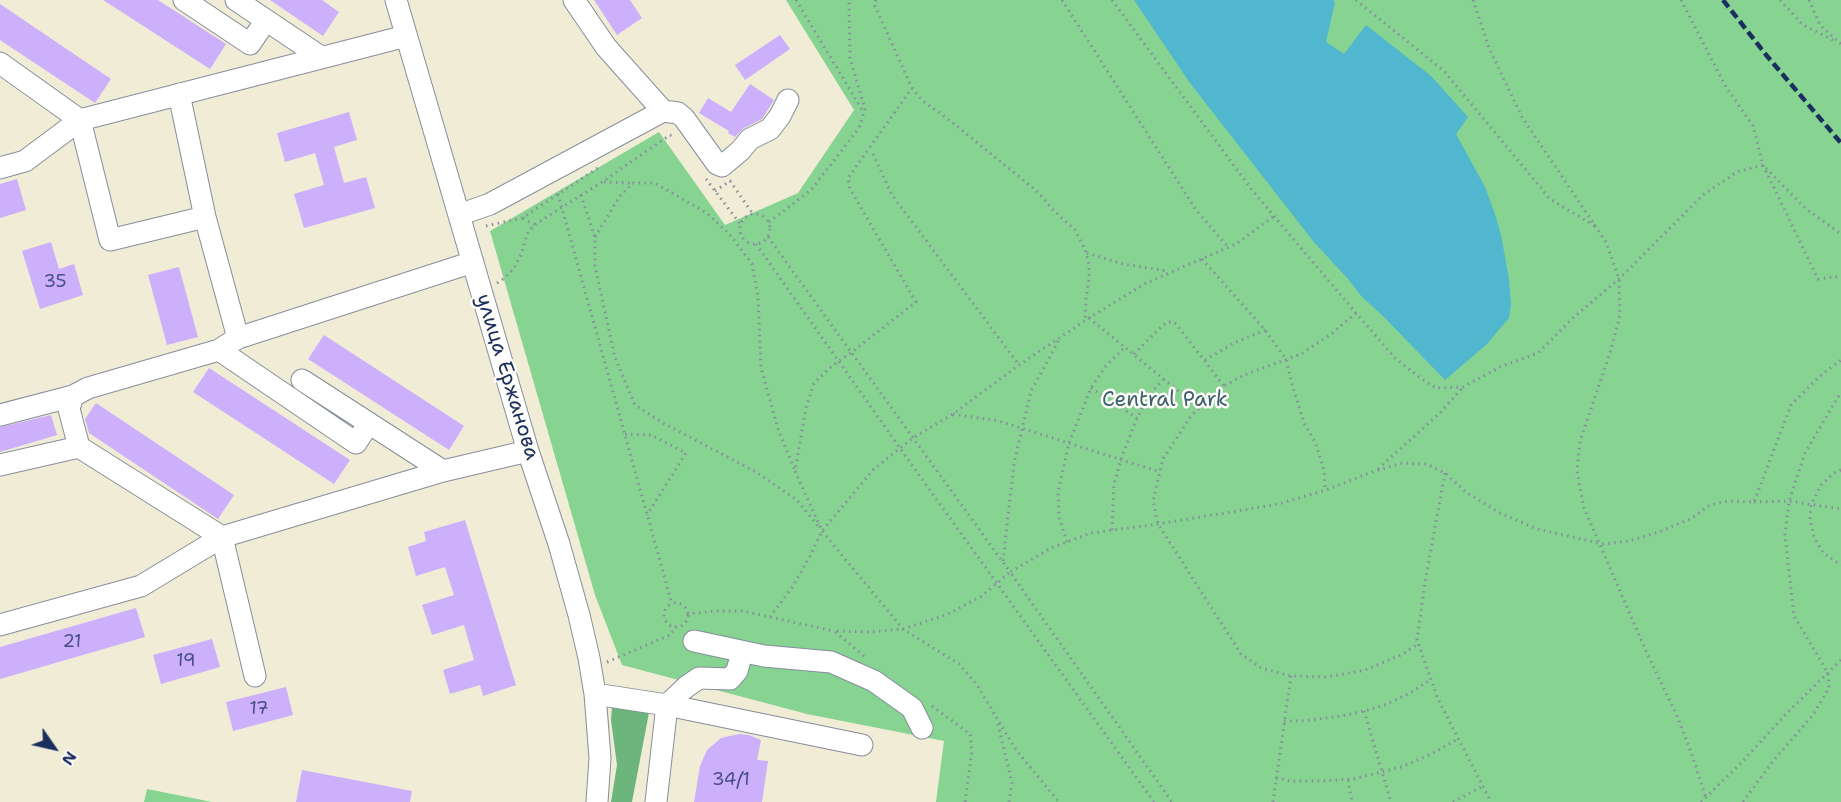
<!DOCTYPE html>
<meta charset="utf-8">
<style>
body{margin:0}
#map{position:relative;width:1841px;height:802px;overflow:hidden;background:#f0ecd6;font-family:"Shantell Sans",sans-serif}
canvas{display:block}
.north{position:absolute;left:24px;top:718px;width:60px;height:60px;-webkit-text-stroke:4px #fdfcf7;paint-order:stroke;rotate:124deg;font-size:16px;font-weight:700;line-height:24px;text-align:center;color:#1b2f5e}
.north::after{content:'';display:block;margin:auto;width:21px;height:27px;background:#1b2f5e;clip-path:polygon(50% 0,100% 100%,50% 72%,0 100%)}
</style>
<div id="map">
<canvas width="1841" height="802"></canvas>
<div class="north">N</div>
</div>
<script>
const c = document.querySelector('canvas').getContext('2d');
c.lineJoin = 'round';
function fillPath(path, color) {
  c.fillStyle = color;
  c.fill(path, 'evenodd');
}
function poly(rows) {
  const path = new Path2D();
  for (const r of rows) {
    if (r.length === 3) {
      path.moveTo(r[0] + r[2], r[1]);
      path.arc(r[0], r[1], r[2], 0, 2 * Math.PI);
      continue;
    }
    path.moveTo(r[0], r[1]);
    for (let i = 2; i < r.length; i += 2) path.lineTo(r[i], r[i + 1]);
  }
  return path;
}
function stroke(path, color, width, dash) {
  c.strokeStyle = color;
  c.lineWidth = width;
  c.lineCap = dash ? 'butt' : 'round';
  c.setLineDash(dash || []);
  c.stroke(path);
}
function write(font, color, halo, rows, align = 'center') {
  c.font = font + ' "Shantell Sans",sans-serif';
  c.lineWidth = 5;
  c.setLineDash([]);
  c.textBaseline = 'middle';
  c.strokeStyle = halo;
  c.fillStyle = color;
  for (const [text, x, y, turn = 0] of rows) {
    c.save();
    c.translate(x, y);
    c.rotate((+turn || 0) * Math.PI / 180);
    c.textAlign = isNaN(turn) ? turn : align;
    if (halo) c.strokeText(text, 0, 0);
    c.fillText(text, 0, 0);
    c.restore();
  }
}
fillPath(poly([
 [786,0,1841,0,1841,802,936,802,944,741,807,714,622,665,595,595,490,231,659,132,725,225,798,193,854,110],
 [147,789,212,802,144,802]
]), '#86d392');
fillPath(poly([
 [651,702,632,802,611,802,617,765,611,720,612,707]
]), '#6cb57c');
fillPath(poly([
 [1134,0,1333,0,1335,2,1326,42,1344,54,1366,25,1431,76,1468,117,1456,134,1485,187,1495,214,1501,235,1509,279,1511,305,1509,318,1486,345,1445,380,1383,316,1362,297,1348,279,1313,241,1190,83]
]), '#50b7ce');
fillPath(poly([
 [103,0,158,0,226,44,210,69],
 [270,0,322,0,339,12,323,36],
 [594,0,630,0,642,18,617,35],
 [0,4,111,79,95,103,0,40],
 [780,35,790,49,745,80,735,65],
 [750,84,774,100,762,119,744,128,735,137,728,133,729,131,699,113,708,98,731,112],
 [349,112,357,140,334,147,344,183,366,177,375,208,304,228,294,194,324,185,315,153,285,162,277,133],
 [17,179,26,210,0,218,0,184],
 [51,242,59,269,74,264,83,295,40,309,22,251],
 [179,267,198,337,167,345,148,275],
 [324,335,464,426,449,450,308,359],
 [209,368,350,460,334,484,193,392],
 [96,403,234,495,218,519,89,433,85,419],
 [51,415,57,435,0,452,0,427],
 [465,520,516,685,483,696,480,685,450,694,443,670,474,660,464,625,432,635,422,605,454,595,445,567,416,576,408,547,426,541,424,532],
 [136,608,145,637,0,679,0,647],
 [212,639,220,667,161,684,153,655],
 [286,687,293,715,233,731,226,702],
 [739,734,749,735,761,740,757,760,768,761,762,802,694,802,700,766,707,750,721,738],
 [302,770,412,791,410,802,296,802]
]), '#ccb0fb');
const minor = poly([
 [184,0,250,44,266,20],
 [236,0,321,57],
 [396,0,528,451,559,544,579,615,589,658,595,694,600,758,597,802],
 [574,0,606,47,663,111],
 [0,63,80,120,406,36],
 [179,94,205,217,238,338],
 [0,168,25,161,80,120,110,240,205,217],
 [459,215,490,204,663,111,678,113,684,118,717,164,722,166,740,151,750,139,770,129,780,116,788,100],
 [219,350,356,443,369,423],
 [302,380,443,471],
 [0,415,73,396],
 [79,447,69,409,73,396,88,388,219,350,238,338,473,262],
 [0,465,79,447,222,537,255,676],
 [0,625,141,586,222,537,443,471,528,451],
 [694,641,764,656,831,662,874,681,912,708,922,728],
 [595,694,667,705,656,802],
 [667,705,862,745],
 [667,705,686,687,699,678,730,679,737,671,742,652]
]);
stroke(minor, '#868e9a', 23);
stroke(poly([
 [796,0,864,113],
 [876,0,874,4,912,88,848,178,850,189,916,302,852,352,833,365,814,383,806,408,795,471,822,531,903,629,959,664,977,685,1016,750,1059,802],
 [1062,0,1196,210,1228,247],
 [1112,0,1252,190,1356,313,1395,358,1419,377,1436,388,1463,387,1500,367,1538,353,1574,317,1619,279,1704,194,1737,172,1763,165,1806,209,1841,234],
 [1356,0,1444,71,1550,199,1595,226],
 [1473,0,1489,48,1522,117,1606,242,1619,279,1620,315,1610,353,1580,441,1577,471,1584,508,1646,651,1678,718,1692,755,1706,798],
 [1681,0,1726,87,1753,126,1763,165,1818,279,1841,276],
 [1780,0,1803,25,1837,42],
 [1809,0,1820,25,1841,44],
 [912,88,923,101,948,119,1038,192,1052,209,1075,230,1085,249,1089,264,1089,279,1086,300,1085,321],
 [873,154,892,195,1019,365],
 [706,179,741,225],
 [604,182,633,183],
 [715,191,730,181,753,214],
 [558,194,672,604],
 [581,195,595,237,595,266,615,358,635,405,663,423,756,472,797,500,819,527],
 [755,229,15],
 [523,218,534,225],
 [769,222,811,190,859,128,865,109,850,58,849,0],
 [486,226,522,218,598,168],
 [595,237,620,196,633,183,655,183,708,214,731,236,752,264,758,296,761,368,778,429,795,471],
 [768,237,1010,572,1051,548,1091,533,1158,524,1279,504,1329,489,1369,473,1402,463,1426,464,1445,473,1466,492,1500,513,1537,529,1603,544,1629,541,1659,532,1692,518,1710,505,1728,501,1754,502,1791,405,1820,376,1841,360],
 [756,244,914,468,1154,802],
 [1087,253,1123,264,1168,271],
 [1202,259,1265,330,1286,359,1292,384,1304,423,1316,444,1324,470,1325,490],
 [497,283,506,277,514,268,521,255,527,234,534,225,602,182,670,135,675,138],
 [1356,313,1331,334,1301,354,1244,375,1224,386,1191,416,1163,459,1153,501,1158,524,1241,654,1261,668,1291,676,1327,677,1365,670,1401,655,1418,644],
 [1089,318,1199,408],
 [1134,354,1159,329,1167,322,1173,322,1176,324,1224,386],
 [1205,360,1234,343,1265,330],
 [1091,388,1137,418],
 [953,414,999,421,1160,472],
 [625,434,651,435,686,453,647,515],
 [1378,469,1440,413,1463,387],
 [1841,470,1834,473,1821,485,1811,505,1810,519,1814,537,1823,553,1841,565],
 [1445,473,1425,582,1417,640,1438,699,1491,802],
 [1754,502,1789,501,1841,509],
 [1112,530,1114,484,1121,459,1136,420,1150,394,1164,379],
 [1067,542,1059,517,1058,492,1069,443,1091,388,1105,367,1125,347],
 [1003,561,1014,463,1031,391,1060,338],
 [676,615,12],
 [687,614,717,611,742,611,834,631],
 [770,617,793,586,810,556,822,531,873,470,900,448,913,438,953,414,1019,365,1089,318,1146,283,1236,244,1274,216],
 [864,656,834,631,869,632,903,629,946,615,982,596,1010,572,1172,802],
 [607,662,670,635,676,627],
 [932,706,970,734,972,751,965,802],
 [1364,711,1391,802],
 [1284,721,1301,721,1342,716,1364,711,1385,705,1410,693,1430,680],
 [998,724,1012,783,1009,802],
 [1276,778,1290,781,1320,781,1353,779,1401,767,1429,755,1458,739],
 [1348,780,1352,802],
 [1273,802,1291,676],
 [1453,802,1483,786],
 [1701,802,1742,762,1789,711,1841,660],
 [1743,802,1773,761,1813,715,1829,688,1828,673,1794,616,1785,535,1789,501,1805,453,1841,392]
]), '#868e9a', 3, [1.5, 4.5]);
stroke(minor, '#fff', 21);
stroke(poly([
 [1723,0,1767,56,1841,143]
]), '#1b2f5e', 4.5, [9, 4.5]);
write('18px', '#474f85', null, [
 ["35",55,282],
 ["21",72,642],
 ["19",186,661],
 ["17",259,709],
 ["34/1",731,780]
]);
write('21px', '#1b2f5e', '#fdfcf7', [
 ["улица Ержанова",507,377,73]
]);
write('21px', '#3b606e', '#fdfcf7', [
 ["Central Park",1165,401]
]);
</script>
